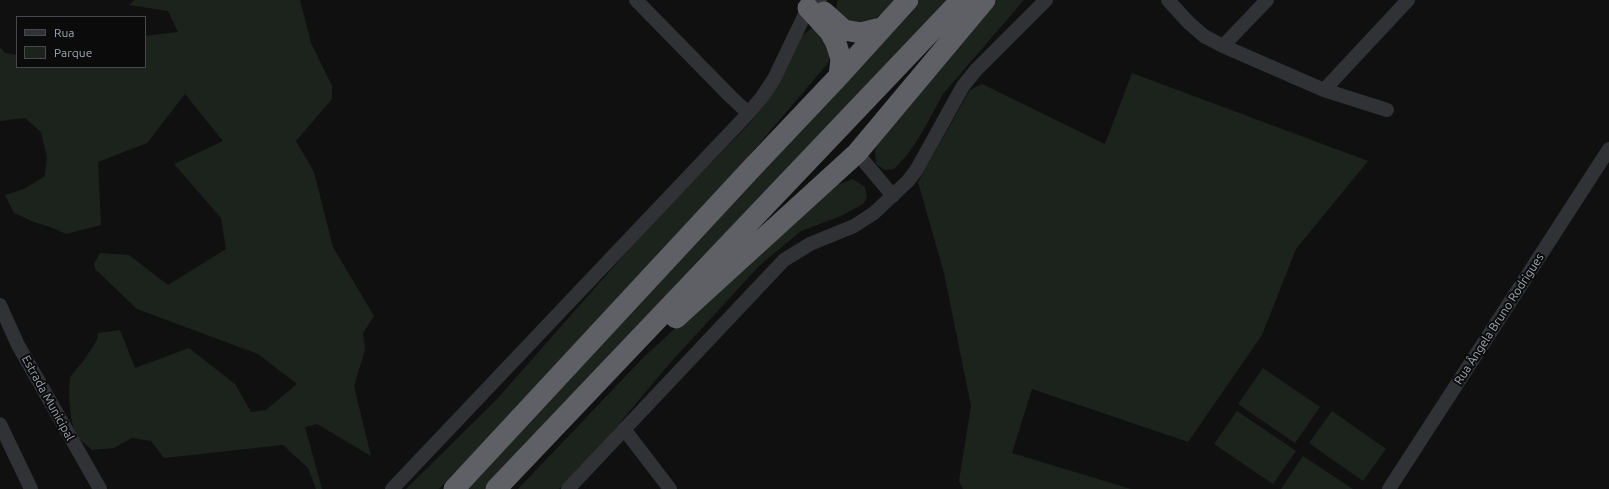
<!DOCTYPE html>
<meta charset="utf-8">
<style>
body{margin:0}
#map{position:relative;width:1609px;height:489px;overflow:hidden;background:#101011;font-family:Ubuntu,sans-serif}
canvas{display:block}
.legend{position:absolute;left:16px;top:16px;width:130px;height:52px;box-sizing:border-box;background:#0b0b0c;border:1px solid #47494e;margin:0;padding:5px 7px;list-style:none;font-size:12px;color:#a2a6b0}
.legend li{display:flex;align-items:center;gap:8px;height:20px}
.legend b{width:20px;border:1px solid #47494e}
</style>
<div id="map">
<canvas width="1609" height="489"></canvas>
<ul class="legend">
<li><b style="height:5px;background:#313235"></b>Rua</li>
<li><b style="height:11px;background:#1c231d"></b>Parque</li>
</ul>
</div>
<script>
const c = document.querySelector('canvas').getContext('2d');
c.lineJoin = 'round';
function fillPath(path, color) {
  c.fillStyle = color;
  c.fill(path, 'evenodd');
}
function poly(rows) {
  const path = new Path2D();
  for (const r of rows) {
    path.moveTo(r[0], r[1]);
    for (let i = 2; i < r.length; i += 2) path.lineTo(r[i], r[i + 1]);
  }
  return path;
}
function stroke(path, color, width, dash) {
  c.strokeStyle = color;
  c.lineWidth = width;
  c.lineCap = dash ? 'butt' : 'round';
  c.setLineDash(dash || []);
  c.stroke(path);
}
function write(font, color, halo, rows, align = 'center') {
  c.font = font + ' Ubuntu,sans-serif';
  c.lineWidth = 4;
  c.setLineDash([]);
  c.textBaseline = 'middle';
  c.strokeStyle = halo;
  c.fillStyle = color;
  for (const [text, x, y, turn = 0] of rows) {
    c.save();
    c.translate(x, y);
    c.rotate((+turn || 0) * Math.PI / 180);
    c.textAlign = isNaN(turn) ? turn : align;
    if (halo) c.strokeText(text, 0, 0);
    c.fillText(text, 0, 0);
    c.restore();
  }
}
fillPath(poly([
 [135,0,300,0,311,43,332,86,332,99,296,141,314,172,333,247,374,316,363,333,365,350,354,386,371,456,317,424,305,427,322,489,316,489,308,468,283,445,164,458,151,441,132,438,114,448,92,450,76,436,71,418,69,395,70,377,84,360,97,340,98,333,120,330,135,368,189,348,235,384,251,412,266,410,297,384,258,354,137,309,95,269,94,264,100,253,129,255,168,285,226,249,221,218,174,164,223,141,185,94,147,143,98,162,101,225,66,234,53,228,34,222,14,213,5,195,24,189,45,176,47,157,41,132,25,118,0,121,0,47,5,53,17,55,17,67,145,67,145,36,178,32,168,11,129,5],
 [838,0,894,0,884,12,866,25,843,24,835,13],
 [920,0,950,0,487,489,465,489,726,207],
 [990,0,1024,0,943,94,923,131,908,154,894,169,885,170,876,164,875,151,880,136],
 [813,27,830,46,829,62,678,239,439,489,406,489,497,399,646,230,749,124,776,87,802,36],
 [1132,73,1368,161,1296,249,1262,335,1188,442,1032,389,1012,453,1131,489,963,489,959,481,971,406,944,273,918,182,970,90,982,84,1105,144],
 [853,179,865,187,867,198,863,204,841,216,801,231,760,265,670,363,592,456,559,489,518,489,642,359,824,190],
 [1263,368,1320,407,1295,443,1238,404],
 [1237,411,1296,451,1273,484,1214,444],
 [1332,411,1386,449,1363,481,1309,443],
 [1303,456,1353,489,1281,489]
]), '#1c231d');
stroke(poly([
 [636,0,730,96,748,113],
 [1168,0,1188,22,1204,36,1223,46,1324,90,1387,110],
 [1223,46,1267,0],
 [1324,90,1408,0],
 [857,153,893,196],
 [0,305,18,345,100,489],
 [0,424,31,489],
 [624,429,670,489],
 [392,489,743,119,762,97,774,79,808,8,820,0],
 [568,489,784,260,810,244,854,226,874,213,908,181,917,169,963,86,976,70,1046,0],
 [1389,489,1609,149]
]), '#313235', 14);
stroke(poly([
 [808,8,830,32,836,43,841,59,839,76],
 [824,12,844,30,861,33,881,28],
 [676,318,857,153,985,0],
 [454,489,751,169,839,76,908,0],
 [496,489,961,0]
]), '#5e6065', 21);
write('12px', '#a2a6b0', '#0b0b0c', [
 ["Rua Ângela Bruno Rodrigues",1499,319,-57],
 ["Estrada Municipal",48,398,61]
]);
</script>
